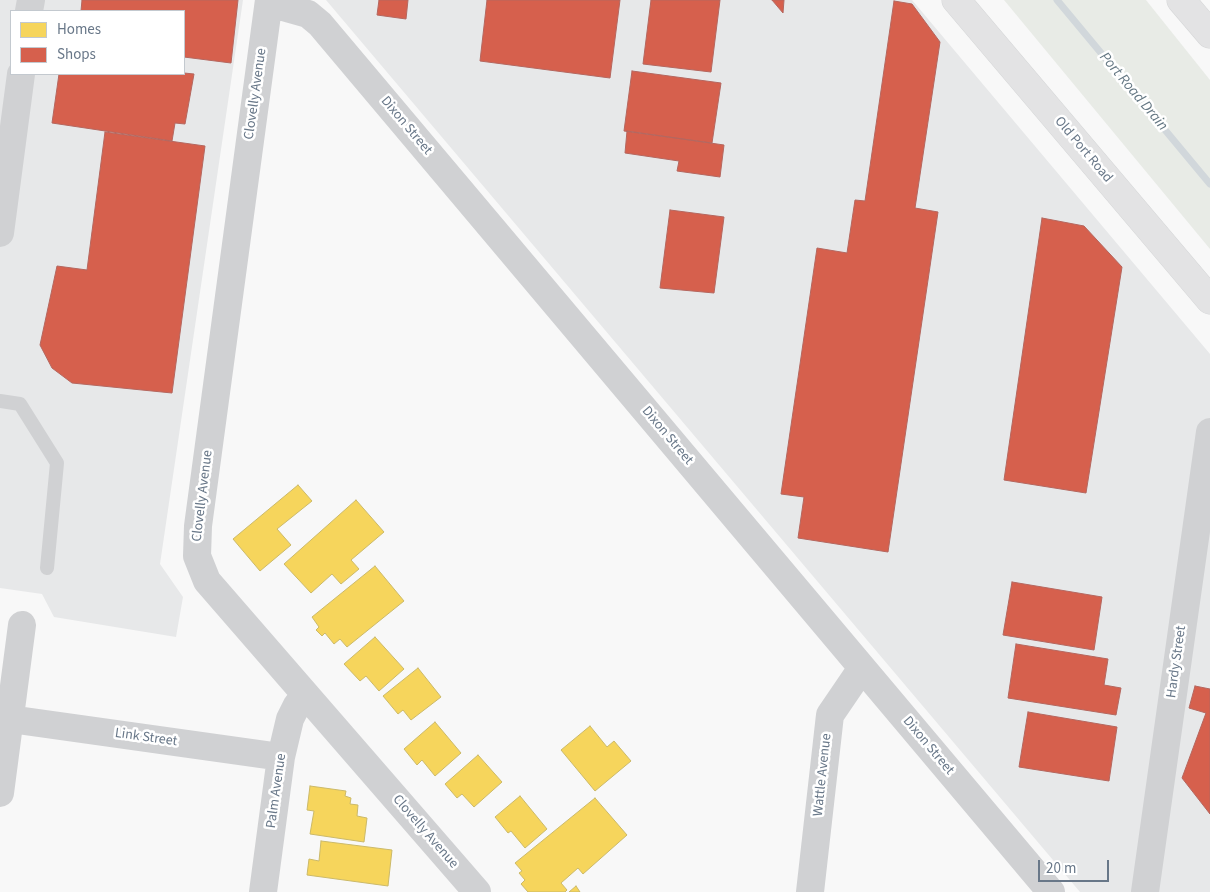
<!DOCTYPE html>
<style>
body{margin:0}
#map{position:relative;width:1210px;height:892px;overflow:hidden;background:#f8f8f8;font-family:"Source Sans 3",sans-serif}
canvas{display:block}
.legend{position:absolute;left:10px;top:10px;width:175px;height:65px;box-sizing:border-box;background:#fff;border:1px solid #c3c9cf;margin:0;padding:6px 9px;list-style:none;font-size:15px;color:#687788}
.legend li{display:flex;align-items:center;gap:10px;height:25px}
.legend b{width:25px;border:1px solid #c3c9cf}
.scale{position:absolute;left:1038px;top:860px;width:71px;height:22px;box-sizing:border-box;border:2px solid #687788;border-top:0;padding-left:6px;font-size:15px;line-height:18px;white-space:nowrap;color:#687788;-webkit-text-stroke:4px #fff;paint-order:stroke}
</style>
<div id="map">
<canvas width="1210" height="892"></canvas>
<ul class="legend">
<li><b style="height:14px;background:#f6d55c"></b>Homes</li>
<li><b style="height:14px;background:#d6604d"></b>Shops</li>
</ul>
<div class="scale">20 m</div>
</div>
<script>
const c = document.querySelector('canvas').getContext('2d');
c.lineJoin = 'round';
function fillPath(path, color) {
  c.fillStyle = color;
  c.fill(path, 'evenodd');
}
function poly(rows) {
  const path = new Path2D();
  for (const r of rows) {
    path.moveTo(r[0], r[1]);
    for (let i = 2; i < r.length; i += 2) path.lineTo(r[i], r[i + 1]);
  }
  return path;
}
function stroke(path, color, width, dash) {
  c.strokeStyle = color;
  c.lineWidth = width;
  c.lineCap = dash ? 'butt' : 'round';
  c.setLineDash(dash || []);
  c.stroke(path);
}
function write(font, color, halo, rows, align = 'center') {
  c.font = font + ' "Source Sans 3",sans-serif';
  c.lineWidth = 5;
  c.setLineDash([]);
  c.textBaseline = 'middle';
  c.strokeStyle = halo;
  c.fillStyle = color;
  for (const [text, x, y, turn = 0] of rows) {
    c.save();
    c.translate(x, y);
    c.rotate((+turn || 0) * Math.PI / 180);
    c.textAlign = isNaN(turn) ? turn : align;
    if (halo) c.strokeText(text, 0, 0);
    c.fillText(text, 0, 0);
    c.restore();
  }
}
fillPath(poly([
 [0,0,243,0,160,564,183,597,176,637,54,617,42,594,0,588],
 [11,11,184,11,184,74,11,74],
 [326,0,912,0,1210,354,1210,892,1080,892]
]), '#e7e8e9');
fillPath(poly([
 [1004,0,1146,0,1210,80,1210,249]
]), '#e8ebe6');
const homes = poly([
 [298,485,312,501,277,529,291,545,260,571,233,539,298,485],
 [356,500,384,532,351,560,359,569,341,584,332,574,311,593,284,564,356,500],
 [375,566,404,601,347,647,340,639,334,644,325,633,322,636,316,630,319,627,312,617,375,566],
 [375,637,404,669,379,691,366,676,360,681,344,664,375,637],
 [418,668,441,697,411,720,403,710,398,714,383,696,418,668],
 [435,722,461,753,435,776,422,760,417,765,404,749,435,722],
 [590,726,607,747,614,741,631,761,595,791,561,750,590,726],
 [478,755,502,782,474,807,462,794,457,798,445,784,478,755],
 [310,786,346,791,345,796,351,798,350,804,358,805,357,816,367,818,364,842,310,834,314,811,307,810,310,786],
 [520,796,547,829,525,848,511,831,508,833,495,817,520,796],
 [595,798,627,835,583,874,578,868,561,883,567,890,565,892,528,892,521,884,525,880,519,873,522,871,515,863,595,798],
 [321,841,392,850,388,886,307,875,309,859,319,861,321,841],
 [576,886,580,892,569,892,576,886]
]);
fillPath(homes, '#f6d55c');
stroke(homes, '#cbb969', 1);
const shops = poly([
 [82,0,238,0,231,63,184,57,184,11,81,11,82,0],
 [379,0,408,0,406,19,377,15,379,0],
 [487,0,620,0,610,78,480,61,487,0],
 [651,0,720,0,711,72,643,64,651,0],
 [772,0,784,0,783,13,772,0],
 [894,1,912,4,940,42,915,208,938,212,888,552,798,538,804,497,781,494,817,248,847,253,855,200,865,201,894,1],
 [632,71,721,83,712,143,624,131,632,71],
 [184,73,194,74,185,124,175,123,172,141,52,123,59,74,184,73],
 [627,131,724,145,720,177,677,171,679,161,625,153,627,131],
 [105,132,205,146,172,393,72,383,52,368,40,345,57,266,87,270,105,132],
 [670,210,724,217,714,293,660,288,670,210],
 [1042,218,1084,226,1122,267,1086,493,1004,480,1042,218],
 [1012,582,1102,597,1094,650,1003,635,1012,582],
 [1016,644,1108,659,1104,685,1121,688,1116,715,1008,698,1016,644],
 [1195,686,1210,689,1210,814,1182,778,1206,713,1189,708,1195,686],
 [1028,712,1117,727,1109,781,1019,767,1028,712]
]);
fillPath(shops, '#d6604d');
stroke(shops, '#b5675f', 1);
stroke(poly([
 [1057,0,1210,184]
]), '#d1d7db', 7);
const secondary = poly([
 [956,0,1210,300],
 [1181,0,1210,34]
]);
stroke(secondary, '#d5d6d7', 29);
stroke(poly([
 [0,401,20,404,57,463,47,568]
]), '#d0d1d3', 14);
stroke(poly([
 [269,0,198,526,197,556,207,581,477,892],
 [269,3,308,14,320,24,1051,892],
 [29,11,31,0],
 [0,233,21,74],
 [10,719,281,757],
 [0,793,22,625],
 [263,892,281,757,290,719,297,705,309,699],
 [810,892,830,715,862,668],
 [1145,892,1210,432]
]), '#d0d1d3', 28);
stroke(secondary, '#e3e3e4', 28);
write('14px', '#687788', '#fff', [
 ["Clovelly Avenue",256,94,-82],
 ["Dixon Street",406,126,50],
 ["Old Port Road",1083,150,50],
 ["Dixon Street",667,436,50],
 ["Clovelly Avenue",203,496,-83],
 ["Hardy Street",1177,662,-82],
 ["Link Street",146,738,8],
 ["Dixon Street",928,746,50],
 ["Wattle Avenue",823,775,-84],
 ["Palm Avenue",277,791,-82],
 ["Clovelly Avenue",425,832,49]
]);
write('italic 15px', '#647783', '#fff', [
 ["Port Road Drain",1133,92,50]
]);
</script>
